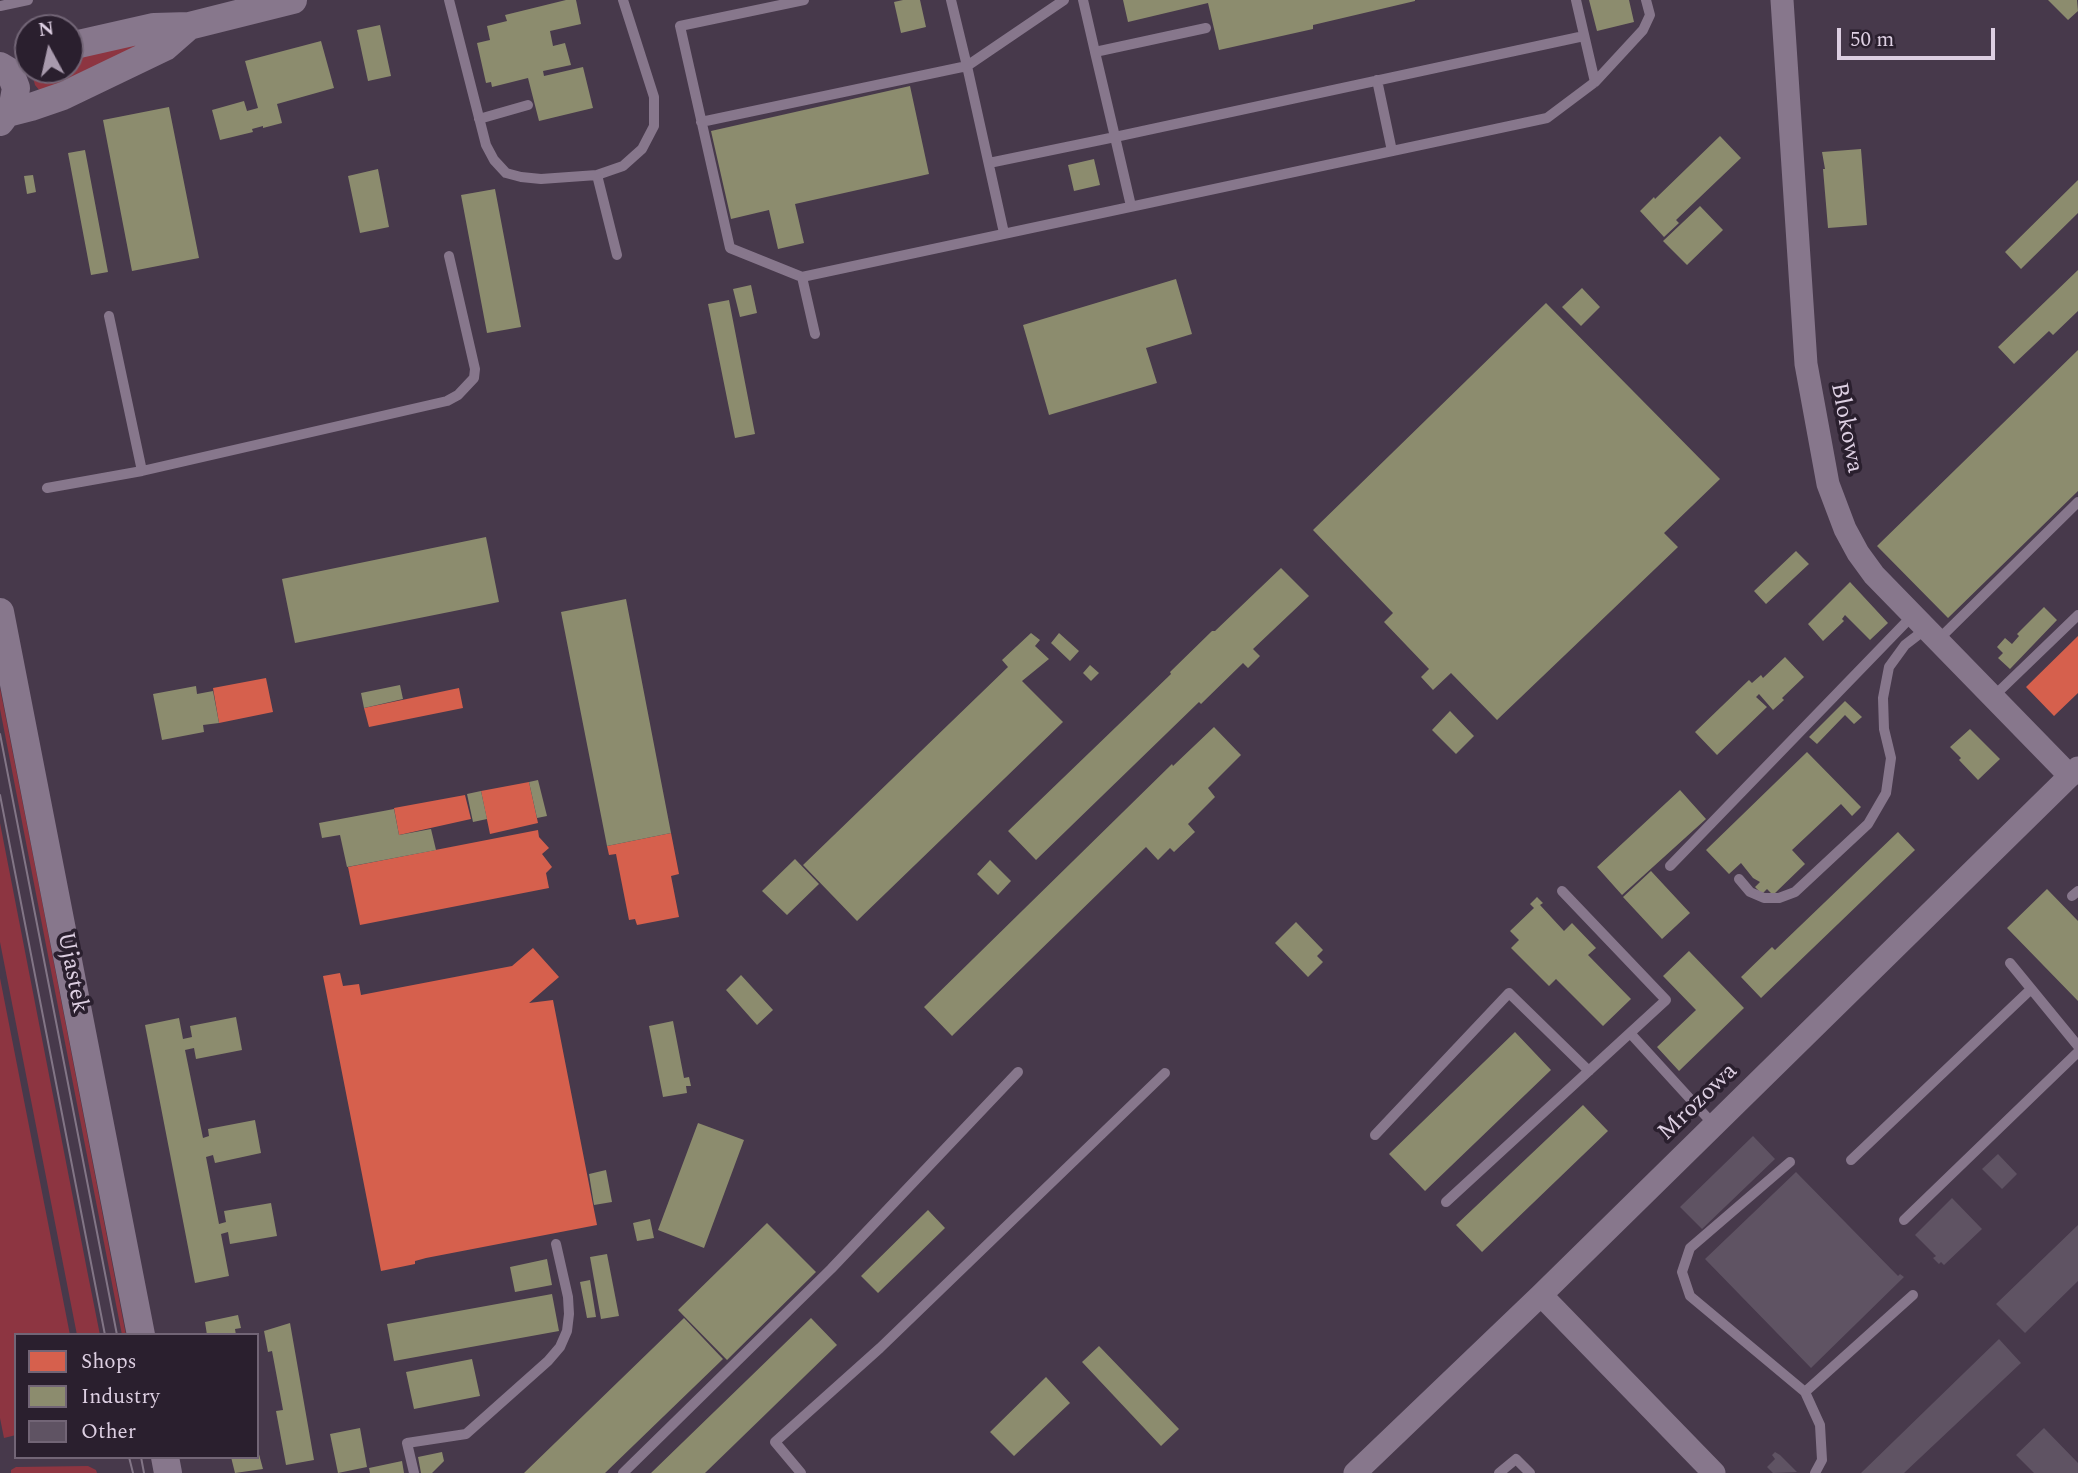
<!DOCTYPE html>
<style>
body{margin:0}
#map{position:relative;width:2078px;height:1473px;overflow:hidden;background:#47394b;font-family:Spectral,serif}
canvas{display:block}
.legend{position:absolute;left:14px;top:1333px;width:245px;height:126px;box-sizing:border-box;background:#2a1f2e;border:2px solid #726576;margin:0;padding:9px 12px;list-style:none;font-size:21px;color:#ddcfe2}
.legend li{display:flex;align-items:center;gap:14px;height:35px}
.legend b{width:35px;border:2px solid #726576}
.north{position:absolute;left:14px;top:14px;width:70px;height:70px;box-sizing:border-box;background:#2a1f2e;border:2px solid #726576;border-radius:50%;rotate:352deg;font-size:19px;font-weight:700;line-height:28px;text-align:center;color:#ddcfe2}
.north::after{content:'';display:block;margin:auto;width:24px;height:32px;background:#a89aad;clip-path:polygon(50% 0,100% 100%,50% 72%,0 100%)}
.scale{position:absolute;left:1837px;top:28px;width:158px;height:32px;box-sizing:border-box;border:4px solid #ddcfe2;border-top:0;padding-left:9px;font-size:21px;line-height:24px;white-space:nowrap;color:#ddcfe2;-webkit-text-stroke:5px #2a1f2e;paint-order:stroke}
</style>
<div id="map">
<canvas width="2078" height="1473"></canvas>
<ul class="legend">
<li><b style="height:19px;background:#d6604d"></b>Shops</li>
<li><b style="height:19px;background:#8c8c6e"></b>Industry</li>
<li><b style="height:19px;background:#5f5363"></b>Other</li>
</ul>
<div class="north">N</div>
<div class="scale">50 m</div>
</div>
<script>
const c = document.querySelector('canvas').getContext('2d');
c.lineJoin = 'round';
function fillPath(path, color) {
  c.fillStyle = color;
  c.fill(path, 'evenodd');
}
function poly(rows) {
  const path = new Path2D();
  for (const r of rows) {
    path.moveTo(r[0], r[1]);
    for (let i = 2; i < r.length; i += 2) path.lineTo(r[i], r[i + 1]);
  }
  return path;
}
function stroke(path, color, width, dash) {
  c.strokeStyle = color;
  c.lineWidth = width;
  c.lineCap = dash ? 'butt' : 'round';
  c.setLineDash(dash || []);
  c.stroke(path);
}
function write(font, color, halo, rows, align = 'center') {
  c.font = font + ' Spectral,serif';
  c.lineWidth = 7;
  c.setLineDash([]);
  c.textBaseline = 'middle';
  c.strokeStyle = halo;
  c.fillStyle = color;
  for (const [text, x, y, turn = 0] of rows) {
    c.save();
    c.translate(x, y);
    c.rotate((+turn || 0) * Math.PI / 180);
    c.textAlign = isNaN(turn) ? turn : align;
    if (halo) c.strokeText(text, 0, 0);
    c.fillText(text, 0, 0);
    c.restore();
  }
}
fillPath(poly([
 [162,36,56,88,40,91,35,85,31,70,70,70,70,57],
 [0,688,37,876,126,1335,122,1335,0,709],
 [0,823,87,1270,100,1335,77,1335,0,942],
 [0,978,70,1335,16,1335,16,1435,4,1438,0,1418],
 [88,1466,96,1470,97,1473,11,1473,11,1470,16,1467]
]), '#8d3541');
fillPath(poly([
 [2078,636,2078,693,2054,716,2026,687],
 [266,678,273,712,219,723,213,688],
 [459,688,463,708,369,727,364,708],
 [529,782,538,823,490,834,481,791],
 [465,795,471,819,399,835,394,808],
 [538,830,539,837,549,848,542,854,552,867,546,873,549,888,360,925,348,867],
 [671,833,679,874,671,876,679,917,637,925,635,919,629,920,616,854,609,855,607,846],
 [533,948,559,977,529,1003,553,1000,597,1225,426,1258,415,1261,415,1264,381,1271,323,976,340,973,343,986,359,984,361,995,512,966]
]), '#d6604d');
fillPath(poly([
 [566,0,576,0,581,24,550,31,553,46,565,43,571,65,543,71,544,76,583,67,593,108,539,121,528,78,492,87,491,82,486,83,477,43,490,40,487,26,507,21,505,15],
 [903,0,920,0,926,27,901,33,894,2],
 [1123,0,1415,0,1415,1,1313,25,1313,29,1219,50,1208,3,1128,22],
 [1589,0,1629,0,1634,22,1597,31],
 [2048,0,2077,0,2078,11,2068,20],
 [380,25,391,76,368,81,357,30],
 [321,41,334,88,277,104,282,123,263,128,263,126,252,129,253,132,220,140,212,110,244,101,247,111,258,108,245,61],
 [910,86,929,174,795,204,804,243,778,249,769,210,731,219,711,131],
 [169,107,199,258,132,271,103,120],
 [1720,136,1741,158,1676,220,1679,223,1664,237,1640,211,1654,197,1655,199],
 [1861,149,1867,225,1828,228,1823,169,1825,169,1822,152],
 [85,150,108,272,91,275,68,153],
 [1094,159,1100,185,1074,191,1068,165],
 [378,169,389,227,360,233,348,176],
 [33,175,36,192,27,194,24,176],
 [2078,180,2078,213,2021,269,2005,252],
 [495,189,521,327,487,333,461,195],
 [1700,206,1723,230,1687,265,1663,241],
 [2078,270,2078,311,2053,335,2049,331,2014,364,1998,347],
 [1176,279,1192,334,1146,348,1157,383,1049,415,1023,325],
 [751,285,757,313,740,317,733,289],
 [1582,288,1600,307,1581,326,1562,307],
 [729,300,755,434,735,438,708,304],
 [1546,303,1720,479,1664,533,1678,547,1497,720,1451,673,1433,690,1421,677,1429,669,1384,622,1393,613,1313,530],
 [2078,350,2078,491,1948,618,1877,546],
 [486,537,499,602,295,643,282,579],
 [1796,551,1809,564,1766,604,1754,591],
 [1281,568,1309,596,1253,649,1260,656,1248,668,1243,663,1201,704,1199,702,1036,860,1008,831,1171,674,1170,672,1212,631,1215,631],
 [1850,582,1888,623,1870,640,1845,615,1842,619,1844,621,1823,641,1808,624],
 [626,599,671,833,607,846,561,612],
 [2044,607,2057,620,2010,669,1998,658,2003,653,1997,647,2005,638,2012,644,2019,636,2017,634],
 [1031,633,1040,640,1035,646,1049,659,1022,681,1063,722,857,921,803,865,1008,667,1002,660],
 [1059,633,1079,651,1070,661,1051,643],
 [1785,657,1804,677,1782,698,1784,700,1773,710,1759,694,1756,697,1767,707,1717,755,1695,732,1749,680,1752,683,1761,675,1763,678],
 [1090,665,1099,673,1091,681,1083,673],
 [400,685,403,699,364,708,361,693],
 [196,686,197,694,213,691,219,723,203,725,204,732,162,740,153,694],
 [1845,701,1862,717,1854,724,1845,715,1817,744,1809,737],
 [1450,711,1474,736,1456,754,1432,730],
 [1214,727,1241,755,1208,788,1215,797,1188,824,1195,832,1174,852,1170,848,1158,860,1146,847,952,1036,924,1007,1172,764,1173,766],
 [1970,729,2000,759,1978,780,1959,760,1961,758,1950,747],
 [1807,752,1861,807,1852,816,1841,804,1792,850,1805,864,1773,895,1767,889,1762,894,1755,887,1760,882,1753,878,1741,863,1729,874,1706,850],
 [538,780,547,816,537,818,529,782],
 [1680,790,1706,819,1622,895,1597,867],
 [481,791,487,819,473,822,467,794],
 [394,809,399,835,431,829,436,850,347,867,340,835,322,838,319,823],
 [1898,832,1915,850,1761,998,1741,977,1772,947,1775,950],
 [795,859,819,884,787,915,762,891],
 [990,860,1011,881,998,895,977,874],
 [1651,871,1690,913,1662,939,1623,897],
 [2047,889,2078,921,2078,1001,2007,928],
 [1537,897,1543,903,1540,905,1564,931,1572,923,1596,948,1588,955,1631,999,1603,1026,1556,979,1549,986,1511,948,1519,940,1510,931,1534,908,1530,904],
 [1296,922,1323,950,1317,956,1323,962,1308,977,1275,943],
 [1689,951,1744,1008,1679,1071,1657,1047,1696,1010,1663,976],
 [741,975,773,1010,757,1025,726,990],
 [236,1017,242,1050,196,1059,194,1048,185,1050,203,1138,209,1136,208,1129,255,1120,261,1153,215,1163,213,1155,206,1157,219,1224,226,1222,224,1211,271,1203,277,1236,230,1244,228,1232,221,1234,229,1276,195,1283,145,1025,179,1018,183,1039,192,1037,190,1026],
 [673,1021,684,1078,689,1077,691,1086,686,1086,687,1093,663,1097,649,1026],
 [1515,1032,1551,1070,1425,1191,1389,1154],
 [1583,1105,1608,1131,1482,1252,1456,1225],
 [698,1123,744,1140,704,1248,658,1230],
 [606,1170,612,1202,594,1205,589,1174],
 [928,1210,945,1228,878,1293,861,1276],
 [650,1219,654,1238,637,1241,633,1223],
 [767,1223,816,1272,727,1360,678,1310],
 [607,1254,619,1316,601,1319,590,1257],
 [547,1259,552,1285,515,1292,510,1267],
 [590,1280,596,1317,587,1318,580,1282],
 [552,1294,559,1331,394,1361,387,1324],
 [238,1315,241,1328,235,1329,236,1335,207,1335,205,1322],
 [684,1318,723,1359,605,1473,524,1473],
 [811,1318,837,1345,705,1473,651,1473],
 [290,1323,314,1460,286,1465,276,1411,283,1410,272,1351,268,1352,264,1331],
 [1099,1346,1179,1429,1161,1446,1082,1362],
 [472,1359,480,1396,414,1409,406,1372],
 [1046,1377,1070,1403,1014,1456,990,1432],
 [360,1428,367,1467,338,1473,330,1434],
 [257,1447,263,1469,235,1473,231,1457,257,1457],
 [442,1452,444,1461,432,1473,421,1473,418,1457],
 [402,1461,404,1473,370,1473,369,1468]
]), '#8c8c6e');
fillPath(poly([
 [1753,1136,1775,1159,1702,1229,1680,1207],
 [1998,1154,2017,1174,2002,1189,1982,1169],
 [1796,1172,1898,1276,1900,1274,1904,1277,1811,1368,1705,1259],
 [1952,1198,1982,1229,1944,1265,1941,1262,1939,1264,1933,1258,1936,1256,1915,1235],
 [2078,1225,2078,1281,2025,1333,1996,1304],
 [1999,1339,2021,1363,1904,1473,1861,1473],
 [2044,1428,2078,1463,2078,1473,2034,1473,2016,1455],
 [1775,1452,1780,1455,1797,1472,1773,1473,1767,1467,1775,1459,1772,1455]
]), '#5f5363');
stroke(poly([
 [449,0,486,145,494,160,506,173,521,177,541,179,597,175,617,255],
 [804,0,680,26,730,248,802,277,1547,118,1595,82,1576,0],
 [1083,0,1095,52],
 [0,6,28,0],
 [1377,80,1392,151],
 [1595,82,1643,30,1650,15,1646,0],
 [479,119,528,105],
 [701,122,967,66,951,0],
 [989,163,1115,137,1095,52,1206,28],
 [597,175,623,166,642,149,654,126,654,97,623,0],
 [1131,206,1115,137,1584,36],
 [1004,233,967,66,1064,0],
 [802,277,815,334],
 [109,316,142,471,447,401,458,395,474,378,475,369,449,256],
 [47,488,142,471],
 [1938,640,2078,502],
 [1993,697,2078,615],
 [1670,866,1913,615],
 [1739,879,1750,892,1764,898,1779,898,1795,892,1868,824,1886,793,1891,758,1884,729,1883,698,1889,667,1905,645,1927,628],
 [1562,891,1666,1000,1630,1033],
 [2072,896,2078,891],
 [2010,963,2078,1046],
 [1375,1135,1509,993,1589,1071],
 [1851,1160,2031,989],
 [1790,1162,1690,1248,1682,1272,1690,1296,1805,1392,1820,1425,1822,1460,1815,1473],
 [1446,1202,1630,1033,1714,1125],
 [1904,1220,2078,1052],
 [1805,1392,1913,1295],
 [414,1473,407,1443,466,1434,548,1361,560,1347,567,1331,569,1314,568,1297,556,1244],
 [623,1473,831,1269,1018,1072],
 [801,1473,775,1442,880,1348,1165,1073],
 [1499,1473,1516,1459,1530,1473]
]), '#87778c', 10);
stroke(poly([
 [1782,0,1806,364,1828,484,1845,529,1858,553,1874,575,2070,776],
 [1541,1295,1714,1473],
 [1355,1473,1541,1295,2078,768]
]), '#87778c', 23);
stroke(poly([
 [70,46,154,27,189,26,293,0],
 [0,66,10,72,16,88,13,105,0,122],
 [0,115,31,107,63,96,165,47,189,26],
 [0,612,141,1335],
 [165,1457,168,1473]
]), '#87778c', 28);
stroke(poly([
 [0,734,117,1335],
 [0,795,105,1335],
 [129,1457,133,1473],
 [141,1457,144,1473]
]), '#827586', 2);
write('24px', '#ddcfe2', '#2a1f2e', [
 ["Blokowa",1845,428,79],
 ["Ujastek",71,973,79],
 ["Mrozowa",1699,1103,-44]
]);
</script>
